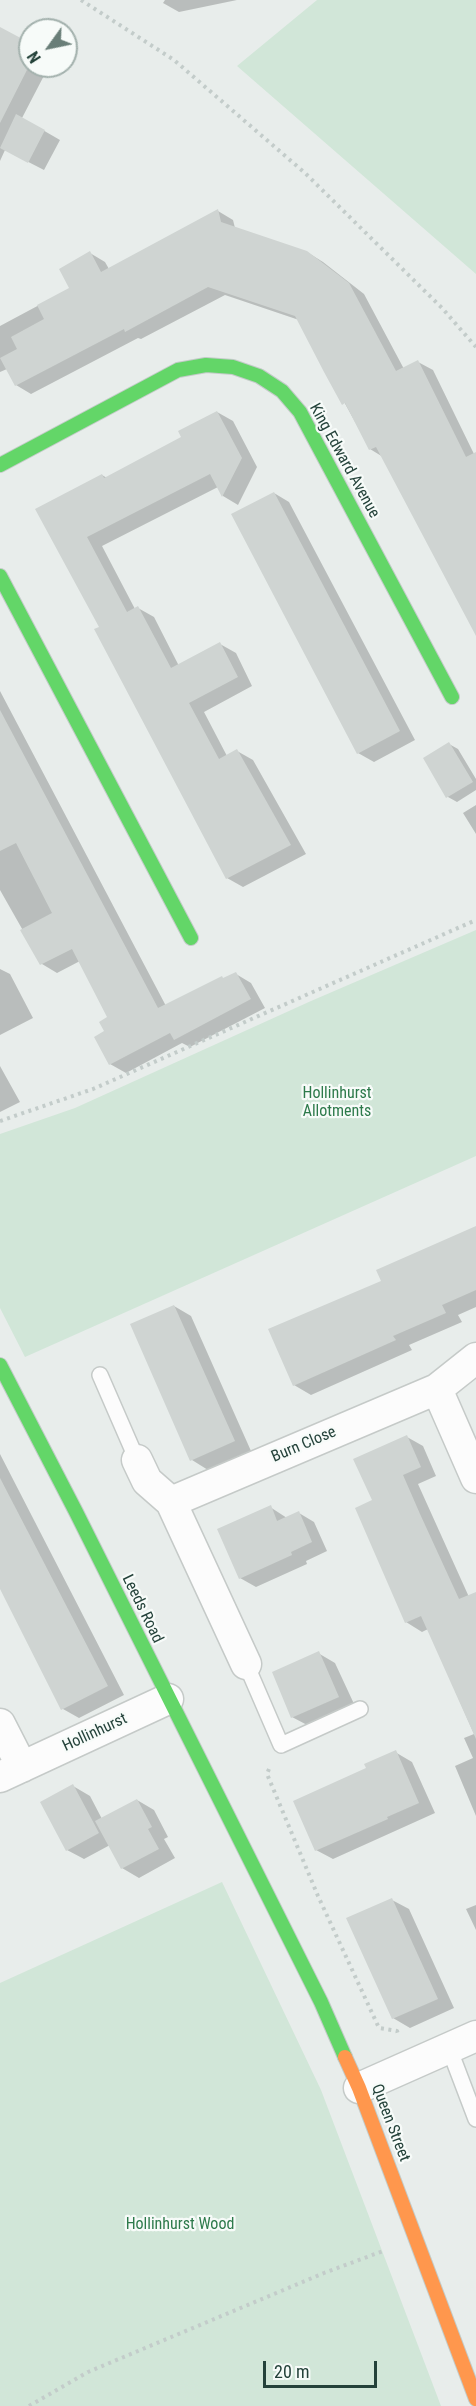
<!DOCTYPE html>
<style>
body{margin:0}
#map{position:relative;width:476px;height:2406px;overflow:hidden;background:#e8edeb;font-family:"Roboto Condensed",sans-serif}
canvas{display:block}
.north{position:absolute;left:18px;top:18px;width:60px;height:60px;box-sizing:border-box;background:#f7fbf9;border:2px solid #a3b1ad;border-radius:50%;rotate:237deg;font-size:16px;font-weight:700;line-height:24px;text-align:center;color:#24423a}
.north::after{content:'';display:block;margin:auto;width:21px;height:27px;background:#697e78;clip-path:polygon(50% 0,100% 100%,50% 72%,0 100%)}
.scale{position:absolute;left:263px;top:2361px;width:114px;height:27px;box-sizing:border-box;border:3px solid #24423a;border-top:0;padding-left:8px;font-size:18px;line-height:21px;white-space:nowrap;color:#24423a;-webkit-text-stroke:4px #f7fbf9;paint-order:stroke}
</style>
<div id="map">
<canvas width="476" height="2406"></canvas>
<div class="north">N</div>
<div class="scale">20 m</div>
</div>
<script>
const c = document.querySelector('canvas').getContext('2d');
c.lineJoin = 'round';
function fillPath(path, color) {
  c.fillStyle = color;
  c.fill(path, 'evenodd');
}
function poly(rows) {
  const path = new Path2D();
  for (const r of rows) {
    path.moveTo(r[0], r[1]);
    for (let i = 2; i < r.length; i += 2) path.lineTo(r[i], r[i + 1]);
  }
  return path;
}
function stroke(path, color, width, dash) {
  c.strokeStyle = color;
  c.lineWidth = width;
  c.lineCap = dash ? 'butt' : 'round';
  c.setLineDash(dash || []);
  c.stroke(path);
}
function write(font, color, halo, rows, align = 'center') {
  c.font = font + ' "Roboto Condensed",sans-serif';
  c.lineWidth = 4.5;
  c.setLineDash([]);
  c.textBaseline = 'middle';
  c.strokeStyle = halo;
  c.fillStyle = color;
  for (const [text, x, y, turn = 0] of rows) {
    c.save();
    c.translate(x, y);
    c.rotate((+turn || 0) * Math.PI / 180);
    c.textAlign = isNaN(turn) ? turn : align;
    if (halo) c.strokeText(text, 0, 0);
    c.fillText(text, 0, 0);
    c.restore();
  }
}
fillPath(poly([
 [317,0,476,0,476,274,237,66],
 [476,930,476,1156,25,1357,0,1308,0,1134,75,1108,311,1001],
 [222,1882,321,2090,441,2406,0,2406,0,1983]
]), '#d1e6d8');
fillPath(poly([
 [165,0,237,0,179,12,163,3],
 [0,29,30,44,30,66,49,66,22,118,60,140,44,170,5,150,0,161],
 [218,211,233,220,235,228,307,252,323,262,364,294,404,369,418,362,433,370,474,454,476,453,476,634,383,457,370,449,299,320,225,295,141,339,138,338,31,394,16,385,7,369,0,372,0,326,71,288,90,253,105,262,109,269],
 [217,412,233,421,257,467,238,505,223,496,218,487,102,546,135,609,138,608,154,617,179,666,220,644,236,653,252,686,204,712,227,756,237,751,253,760,306,854,243,887,227,878,101,627,37,510,102,475,107,478,183,438],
 [274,493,289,502,415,740,374,762,358,753],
 [0,691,166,1006,236,974,251,983,265,1008,190,1047,182,1043,126,1073,110,1064,107,1032,109,1018,80,961,57,973,42,964,0,890],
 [449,744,458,749,476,779,476,790,457,802,448,797],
 [476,805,476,834,463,813],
 [0,969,10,974,33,1018,0,1035],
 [0,1066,20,1102,0,1112],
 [476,1228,476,1307,458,1315,462,1322,409,1345,412,1350,311,1395,294,1385,383,1281],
 [174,1306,191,1316,251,1451,208,1470,192,1460],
 [407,1437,423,1446,436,1476,418,1484,469,1597,476,1594,476,1816,455,1766,473,1758,464,1738,474,1734,428,1629,422,1632,406,1622,374,1501],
 [0,1454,124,1695,79,1718,63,1709,0,1587],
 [270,1507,287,1518,299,1513,314,1522,327,1551,306,1561,307,1564,256,1587,240,1578],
 [318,1653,335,1663,355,1706,309,1726,292,1717],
 [395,1752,412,1762,435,1813,333,1859,316,1850,368,1769],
 [73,1786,90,1796,102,1819,137,1800,154,1810,168,1837,164,1839,175,1858,139,1878,122,1868,110,1845,84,1859,67,1850],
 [392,1900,409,1909,454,2008,410,2028,393,2018],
 [476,1905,476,1930,466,1909]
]), '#0003');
fillPath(poly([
 [0,27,30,43,30,64,0,123],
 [16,114,45,130,28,163,0,148],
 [218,209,221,222,307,251,349,283,396,371,418,360,466,457,476,452,476,636,376,447,369,450,345,403,342,405,324,372,295,316,208,287,125,332,124,329,15,386,0,358,17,349,11,337,44,319,37,305,69,288,59,269,90,251,101,272],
 [217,411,242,458,222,497,210,474,87,537,127,612,138,606,171,668,220,642,238,677,189,703,219,759,237,749,291,845,226,879,94,629,99,627,35,509,102,474,104,478,181,437,178,431],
 [274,492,400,731,357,754,231,514],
 [0,710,158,1008,222,976,223,978,236,972,251,999,174,1040,170,1033,109,1065,94,1037,104,1031,99,1022,107,1017,72,949,40,965,20,930,52,913,16,843,0,851],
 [449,742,473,782,446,798,423,758],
 [476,1226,476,1290,442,1305,446,1313,393,1336,396,1340,293,1386,268,1329,381,1281,376,1270],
 [174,1305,235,1441,190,1461,130,1324],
 [407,1435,421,1467,403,1475,420,1514,459,1599,476,1592,476,1739,421,1616,405,1623,355,1508,372,1500,353,1459],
 [0,1478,108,1686,61,1710,0,1589],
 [271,1505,277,1521,299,1511,312,1542,291,1552,292,1555,239,1579,217,1529],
 [319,1651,339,1697,291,1718,272,1672],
 [396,1750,419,1803,387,1817,388,1819,315,1851,293,1801,366,1768,364,1764],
 [73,1784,99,1833,66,1851,40,1802],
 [137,1799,152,1827,148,1829,159,1849,121,1869,95,1821],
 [392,1898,438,1999,392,2019,346,1918]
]), '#cfd4d2');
const lane = poly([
 [100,1375,137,1460],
 [246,1664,281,1745,360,1709],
 [449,2048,476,2119]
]);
const street = poly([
 [437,1389,476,1478],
 [137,1460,147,1481,171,1502,437,1389,476,1358],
 [171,1502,246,1664],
 [0,1724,22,1767],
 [0,1777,168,1699],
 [359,2088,476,2036]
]);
const fast = poly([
 [0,465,178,370,206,365,233,367,259,376,282,391,300,412,452,697],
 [0,576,191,938],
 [0,1365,76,1512,321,2002,345,2057]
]);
const slow = poly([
 [345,2057,359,2088,476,2399]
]);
stroke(lane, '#c5cac8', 18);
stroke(street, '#c5cac8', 33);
stroke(fast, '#c3cbc8', 16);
stroke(slow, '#c3cbc8', 16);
stroke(poly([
 [81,0,174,60,305,173,442,308,476,347],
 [0,1121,93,1089,476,920],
 [269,1769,267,1774,318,1896,379,2028,397,2031,398,2034],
 [29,2406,88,2372,324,2273,383,2251]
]), '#c3ccca', 4, [3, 4.5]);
stroke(lane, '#fcfcfc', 15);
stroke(street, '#fcfcfc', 30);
stroke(fast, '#63d668', 14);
stroke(slow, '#ff974d', 14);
write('16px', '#24423a', '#f7fbf9', [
 ["King Edward Avenue",344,461,61],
 ["Burn Close",304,1445,-23],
 ["Leeds Road",142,1609,64],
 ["Hollinhurst",95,1733,-25],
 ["Queen Street",390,2123,69]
]);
write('16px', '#2d7a4b', '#f7fbf9', [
 ["Hollinhurst",337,1094],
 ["Allotments",337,1112],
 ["Hollinhurst Wood",180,2225]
]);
</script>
